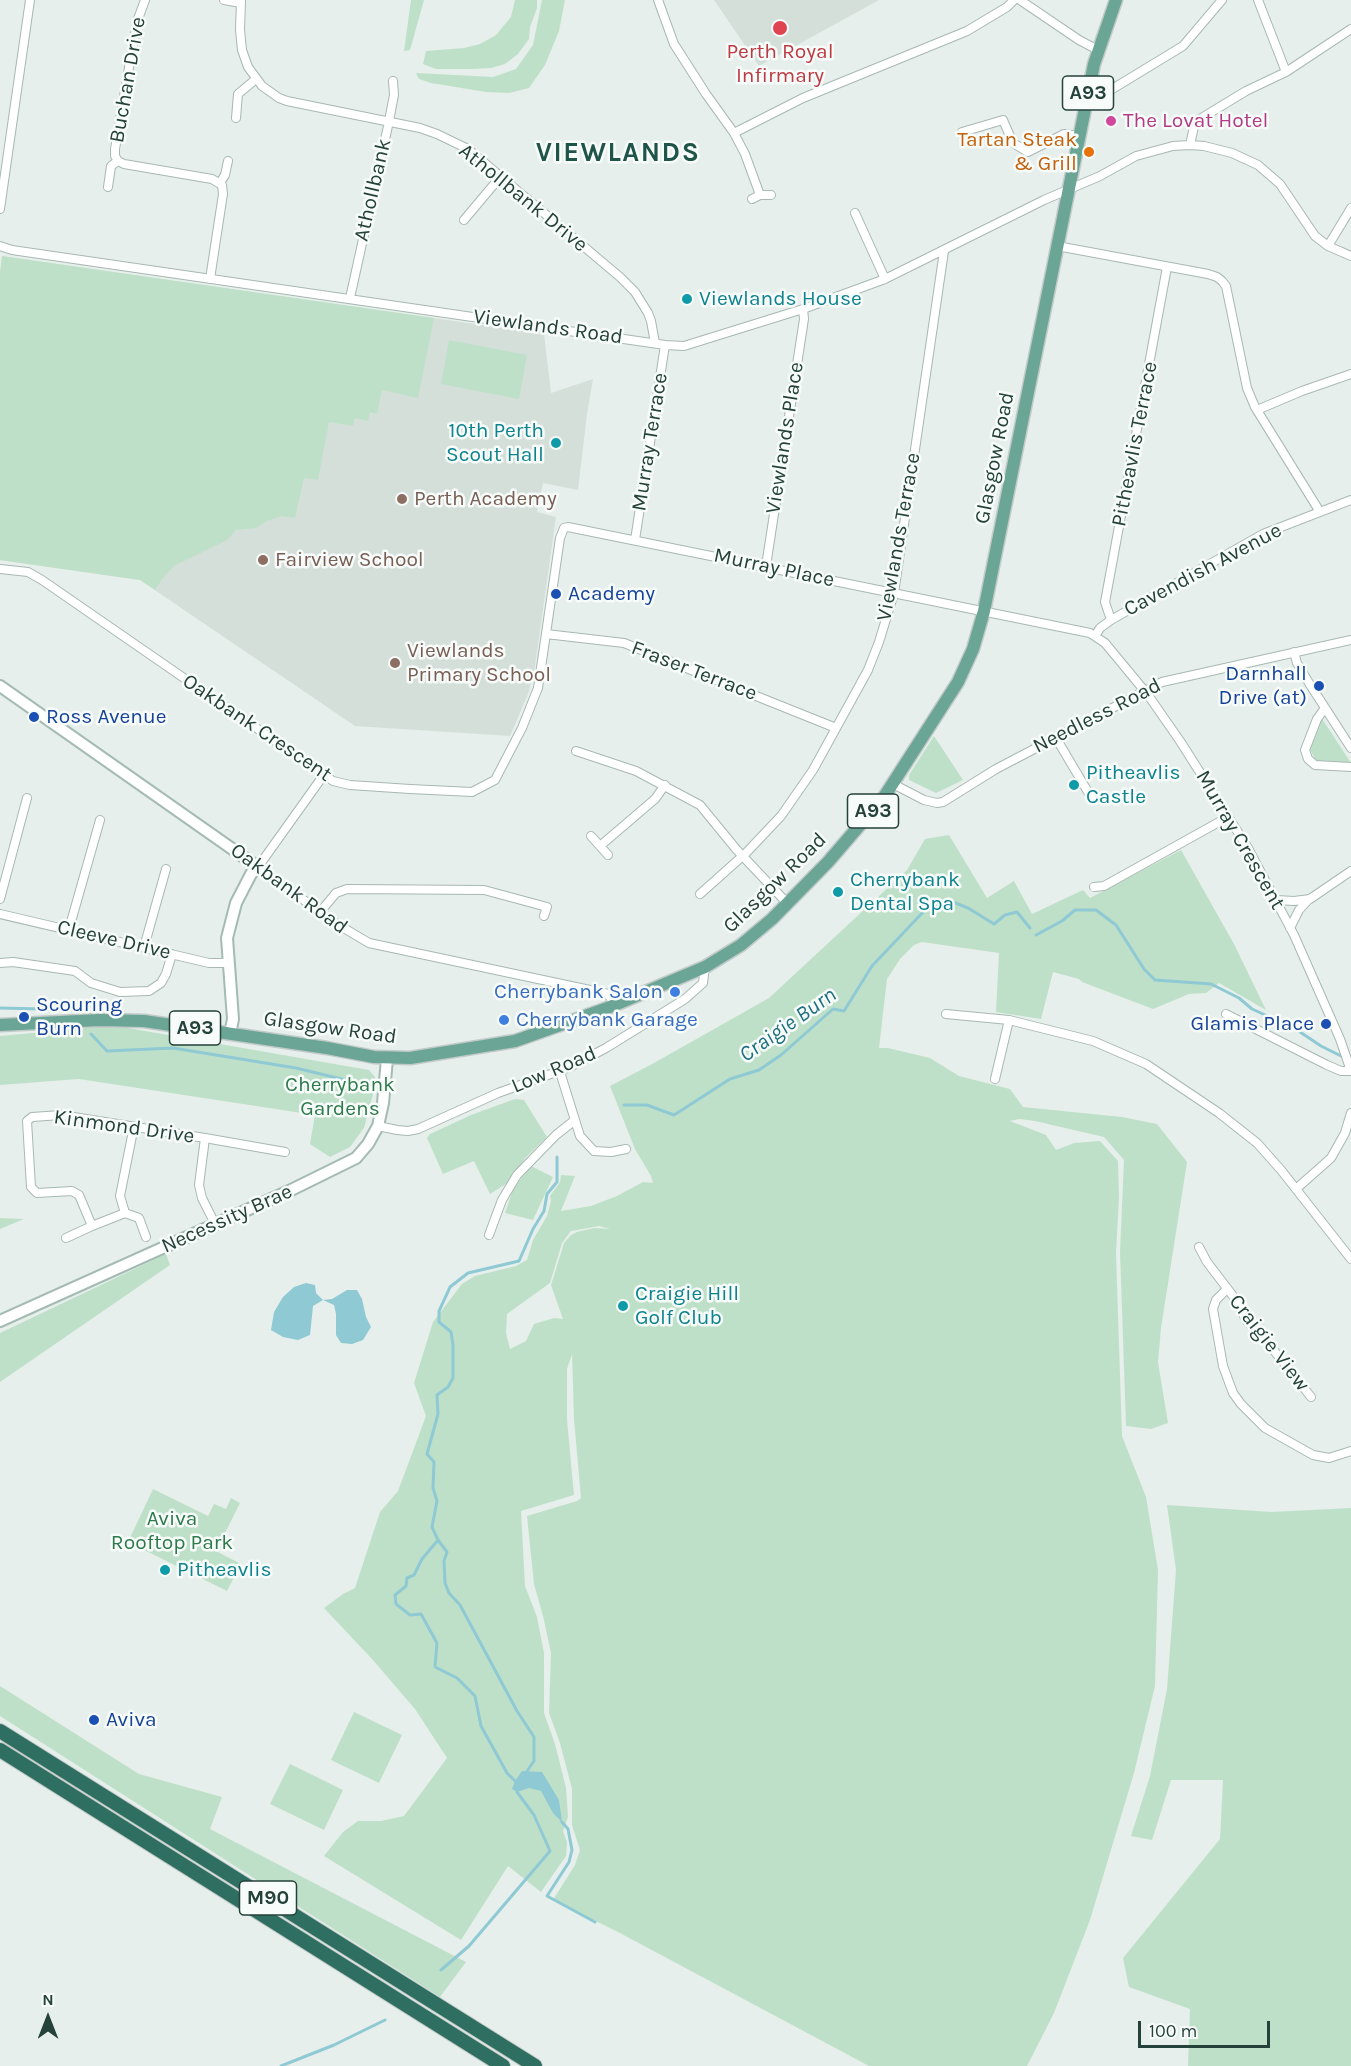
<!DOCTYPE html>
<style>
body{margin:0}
#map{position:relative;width:1351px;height:2066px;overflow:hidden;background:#e6efeb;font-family:Karla,sans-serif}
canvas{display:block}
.north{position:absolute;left:18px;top:1988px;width:60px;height:60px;-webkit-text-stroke:4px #f7fbf9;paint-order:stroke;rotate:0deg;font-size:16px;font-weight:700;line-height:24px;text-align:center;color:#24423a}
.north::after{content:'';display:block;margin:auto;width:21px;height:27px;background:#24423a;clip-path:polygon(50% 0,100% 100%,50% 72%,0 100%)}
.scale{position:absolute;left:1138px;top:2021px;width:132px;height:27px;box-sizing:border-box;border:3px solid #24423a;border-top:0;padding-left:8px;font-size:18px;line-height:21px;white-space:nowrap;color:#24423a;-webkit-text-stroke:4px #f7fbf9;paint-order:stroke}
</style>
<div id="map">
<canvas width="1351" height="2066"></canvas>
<div class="north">N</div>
<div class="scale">100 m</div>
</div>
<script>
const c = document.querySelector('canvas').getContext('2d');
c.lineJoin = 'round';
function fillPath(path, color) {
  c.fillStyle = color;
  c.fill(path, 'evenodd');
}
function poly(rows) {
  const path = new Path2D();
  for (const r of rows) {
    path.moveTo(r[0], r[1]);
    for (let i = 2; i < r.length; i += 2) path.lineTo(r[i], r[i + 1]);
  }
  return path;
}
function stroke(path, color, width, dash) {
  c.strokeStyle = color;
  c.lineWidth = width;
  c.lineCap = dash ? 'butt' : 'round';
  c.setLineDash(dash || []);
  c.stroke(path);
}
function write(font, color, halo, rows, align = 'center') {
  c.font = font + ' Karla,sans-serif';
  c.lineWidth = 5;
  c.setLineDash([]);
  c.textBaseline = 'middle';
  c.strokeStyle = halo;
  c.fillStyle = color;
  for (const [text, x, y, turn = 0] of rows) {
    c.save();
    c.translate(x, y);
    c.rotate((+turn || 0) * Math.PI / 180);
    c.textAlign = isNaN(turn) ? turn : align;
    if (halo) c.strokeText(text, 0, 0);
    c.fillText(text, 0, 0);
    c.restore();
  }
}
fillPath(poly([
 [714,0,879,0,759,66],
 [2,256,544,334,551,393,593,379,587,414,578,490,543,483,537,512,556,517,534,673,528,694,510,736,355,726,140,580,0,560,0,273]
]), '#d4dfda');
fillPath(poly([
 [411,0,424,0,410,50,404,51],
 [515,0,537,0,537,8,530,27,529,39,518,54,505,64,491,68,471,69,436,69,423,64,426,51,464,48,480,44,496,35,511,17],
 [542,0,565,0,559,31,545,65,529,88,509,93,486,92,431,83,419,79,416,73,493,77,516,69,533,45],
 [2,256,434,318,418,398,382,390,377,414,370,412,368,421,355,418,353,426,329,422,318,480,304,478,295,518,281,516,267,521,256,528,236,530,227,540,174,566,162,579,155,590,140,580,0,560,0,273],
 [449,340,527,355,519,399,441,384],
 [1321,717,1351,763,1351,764,1320,763,1315,759,1309,747],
 [934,736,963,780,936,793,909,780,909,775],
 [949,835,987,898,1014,881,1032,914,1083,890,1090,898,1181,850,1234,944,1266,1010,1219,983,1206,993,1189,994,1153,1009,1082,982,1079,979,1053,972,1041,1019,996,1012,999,953,922,942,914,945,900,959,887,979,879,1048,888,1048,930,1058,959,1076,1010,1089,1023,1107,1122,1117,1157,1124,1187,1162,1161,1328,1158,1362,1168,1423,1151,1429,1126,1426,1120,1252,1124,1160,1104,1137,1035,1121,1019,1119,1010,1121,1046,1135,1056,1150,1074,1143,1100,1141,1118,1161,1119,1197,1116,1253,1122,1436,1146,1497,1158,1570,1155,1686,1134,1773,1090,1920,1054,2013,1027,2066,869,2066,618,1932,553,1900,575,1865,580,1850,572,1825,572,1789,560,1743,549,1713,551,1653,543,1616,534,1584,527,1516,577,1501,581,1498,574,1419,572,1354,567,1369,567,1420,574,1495,521,1511,525,1586,537,1617,544,1653,544,1713,555,1744,566,1788,568,1817,563,1831,567,1842,566,1856,541,1892,508,1866,461,1940,324,1856,343,1832,358,1821,381,1821,404,1816,447,1758,415,1709,372,1659,324,1608,343,1594,355,1588,380,1512,398,1491,426,1416,414,1383,433,1322,462,1284,475,1276,516,1266,527,1260,533,1240,547,1216,551,1201,550,1196,560,1182,561,1175,575,1176,561,1211,591,1206,617,1196,643,1182,653,1183,651,1176,635,1149,610,1086,654,1063,769,998,907,870,925,839],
 [599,1226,610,1229,594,1228,577,1232,571,1235,564,1243,551,1285,563,1319,554,1318,534,1324,526,1341,510,1349,506,1333,507,1314,550,1283,562,1243,571,1231],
 [97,1027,128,1028,369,1070,375,1077,375,1087,364,1128,350,1147,330,1157,310,1144,315,1115,79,1079,0,1085,0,1036],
 [515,1099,524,1100,547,1137,526,1157,509,1182,490,1194,474,1161,443,1174,427,1138,430,1134,471,1115],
 [531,1166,553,1177,533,1220,505,1213,513,1189],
 [0,1218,24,1219,0,1229],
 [166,1254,170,1265,0,1382,0,1333],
 [153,1489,208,1516,214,1504,226,1509,231,1498,240,1503,216,1551,241,1564,227,1591,128,1542],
 [1167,1505,1271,1512,1351,1508,1351,2066,1188,2066,1190,2009,1129,1987,1123,1958,1220,1839,1223,1780,1171,1780,1152,1840,1131,1836,1150,1776,1167,1689,1176,1570],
 [0,1686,139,1774,222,1797,210,1829,466,1962,440,1997,0,1716],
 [354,1712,402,1735,379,1783,331,1760],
 [290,1764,343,1790,324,1830,270,1804]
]), '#bfe0c8');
fillPath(poly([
 [306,1283,315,1285,316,1293,323,1300,332,1299,347,1290,357,1290,362,1299,366,1317,371,1327,363,1340,352,1344,341,1343,336,1335,336,1314,334,1305,323,1300,313,1306,310,1335,298,1340,283,1337,271,1330,274,1312,283,1297,294,1287],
 [522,1771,542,1772,559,1800,562,1822,553,1813,541,1791,529,1788,517,1792,512,1789,515,1781]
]), '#8ec9d4');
stroke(poly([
 [1036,935,1062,921,1075,910,1096,910,1116,925,1144,969,1155,980,1211,984,1239,998,1252,1009,1294,1028,1321,1046,1345,1058],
 [0,1008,83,1010],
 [91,1034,107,1051,173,1048,296,1068,362,1084],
 [624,1105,647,1105,674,1115,730,1079,759,1070,781,1055,833,1009,844,1011,872,966,925,910,948,900,968,908,994,924,1005,915,1017,912,1030,928],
 [438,1540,422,1559,414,1575,407,1578,406,1586,395,1595,396,1604,410,1615,421,1614,437,1643,435,1667,457,1678,475,1696,481,1726,507,1773,515,1781],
 [527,1771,534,1761,534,1737,517,1711,460,1605,449,1593,445,1583,444,1561,447,1552,438,1540,432,1527,437,1501,433,1488,434,1462,427,1454,438,1414,437,1395,448,1387,453,1378,453,1345,451,1332,439,1322,439,1311,450,1287,468,1273,519,1261,533,1229,544,1211,547,1194,557,1182,557,1157],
 [562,1822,568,1829,572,1850,569,1862,547,1896,595,1922],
 [441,1970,469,1946,550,1851,534,1815,517,1792],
 [281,2066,334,2045,385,2020]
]), '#8ec9d4', 3);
const street = poly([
 [145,0,138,19,132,50,115,149,115,156,118,161,124,164,212,179,222,185,223,194,210,279],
 [224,0,241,3],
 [241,0,240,30,242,50,248,67,262,86,279,98,287,101,420,128,437,134,468,149,620,277,635,292,648,313,651,321,655,343],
 [658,0,674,44,706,94,734,133,745,154,760,195],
 [1020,0,1079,40,1098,50],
 [1258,0,1286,72],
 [1086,105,1183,46,1222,0],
 [236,118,238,94,256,79],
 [962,132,1003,120,1013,143,1028,152,1064,134,1079,136],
 [734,133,803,98,967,31,1007,7,1014,0],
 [1190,145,1195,122,1246,91,1286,72,1351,29],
 [220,183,225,175,228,161],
 [108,187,111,166,118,161],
 [752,199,760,195,771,195],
 [0,209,30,0],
 [855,213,885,279],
 [464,220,501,176],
 [0,246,12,250,665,345,684,346,803,309,885,279,1044,200,1100,176,1136,156,1173,146,1190,145,1204,146,1232,153,1258,165,1280,184,1315,236,1328,246,1351,256],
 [1057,246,1208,274,1217,277,1222,281,1226,286,1247,388,1255,407,1320,512],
 [1328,246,1351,208],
 [350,298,388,126,394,95,393,81],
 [1257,410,1302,391,1351,374],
 [635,540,665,345],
 [766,566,804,319,803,309],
 [0,569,28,572,42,580,333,781,350,785,410,789,472,792,495,780,522,728,538,688,560,538,564,528,568,527,1090,633,1105,643,1148,695,1180,741,1248,848,1294,935,1340,1039,1351,1071],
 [1111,620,1105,602,1167,267],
 [546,634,624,643,836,728],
 [1095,636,1100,628,1111,620,1263,534,1351,500],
 [1294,652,1297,663,1309,683,1351,748],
 [1325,708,1317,719,1305,750,1308,759,1315,765,1351,767],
 [1056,738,1091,797],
 [576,751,636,771,700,805,736,849,788,904],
 [323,776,258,867,337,924,369,943,604,993,608,994,615,1005],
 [893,784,924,800,937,803,943,802,996,769,1162,682,1351,640],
 [591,836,608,855],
 [600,846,655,799,665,785],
 [1094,887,1104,886,1228,817],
 [700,894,746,853,781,816,813,770,868,670,879,642,894,593,944,251],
 [0,899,27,798],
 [1276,900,1294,901,1310,899,1351,871],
 [320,912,336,893,347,889,484,890,547,907,544,916],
 [0,914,209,963,228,963],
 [1290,928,1299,910,1309,899],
 [69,929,100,820],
 [144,947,166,869],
 [0,963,13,962,75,971,91,983,120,992,149,991,161,983,166,974,172,954],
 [946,1014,1009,1020,1093,1041,1146,1064,1219,1113,1257,1143,1281,1170,1351,1259],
 [1226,1014,1327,1065,1341,1071,1351,1071],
 [560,1072,580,1136,594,1151,611,1152,626,1149],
 [995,1079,1009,1020],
 [378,1126,397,1130,408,1131,418,1129,498,1093,570,1067,606,1048,685,999,703,983,705,967],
 [205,1138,285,1152],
 [1296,1189,1331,1158,1345,1133,1351,1113],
 [125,1213,139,1218,146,1237],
 [92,1226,125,1213,120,1196,134,1126],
 [489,1235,502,1200,517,1175,556,1135,575,1120],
 [66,1238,92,1226,79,1195,72,1191,37,1193,31,1187,27,1121,32,1117,61,1115,205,1138,199,1185,202,1198,215,1224],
 [1199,1247,1207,1262,1233,1296,1247,1321,1268,1343,1311,1397],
 [1227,1289,1216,1300,1213,1309,1223,1366,1233,1393,1241,1404,1265,1428,1313,1455,1329,1458,1351,1451]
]);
const secondary = poly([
 [0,686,258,867,251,874,236,903,227,938,233,1019,230,1034],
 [0,1321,287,1192,356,1158,368,1144,378,1126,383,1103,387,1059]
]);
const primary = poly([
 [0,1025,100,1020,144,1021,327,1048,374,1057,410,1058,515,1041,605,1009,705,967,741,945,772,919,828,862,884,797,958,682,973,649,984,611,1094,64,1116,0]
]);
const highway = poly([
 [0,1731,535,2066],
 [0,1750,503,2066]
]);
stroke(street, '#a8b8b2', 10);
stroke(secondary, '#a4bbb3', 14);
stroke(primary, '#c2cac8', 15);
stroke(highway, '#c2cac8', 16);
stroke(street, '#fff', 8);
stroke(secondary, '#fff', 10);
stroke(primary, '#6aa596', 12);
stroke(highway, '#2f6f62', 14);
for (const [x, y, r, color] of [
 [780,28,8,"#e0444e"],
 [1111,121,6,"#d1479c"],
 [1089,152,6,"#e8710a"],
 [687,299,6,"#0f9aa8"],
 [556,443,6,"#0f9aa8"],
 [402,499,6,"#8d6e63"],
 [263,560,6,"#8d6e63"],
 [556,594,6,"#1a4fb4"],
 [395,663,6,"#8d6e63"],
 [1319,686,6,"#1a4fb4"],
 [34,717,6,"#1a4fb4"],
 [1074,785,6,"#0f9aa8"],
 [838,892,6,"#0f9aa8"],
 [675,992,6,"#3f7fe0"],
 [24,1017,6,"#1a4fb4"],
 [504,1020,6,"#3f7fe0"],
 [1326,1024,6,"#1a4fb4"],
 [623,1306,6,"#0f9aa8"],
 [165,1570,6,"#0f9aa8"],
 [94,1720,6,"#1a4fb4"]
]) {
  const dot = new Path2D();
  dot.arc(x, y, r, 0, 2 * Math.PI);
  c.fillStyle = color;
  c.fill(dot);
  stroke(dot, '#f7fbf9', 2);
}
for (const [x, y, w] of [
 [1088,93,51],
 [873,811,51],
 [195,1028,51],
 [268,1898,57]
]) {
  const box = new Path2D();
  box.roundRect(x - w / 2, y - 17, w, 34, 4.5);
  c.fillStyle = '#f7fbf9';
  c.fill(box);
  stroke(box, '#24423a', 1.5);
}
write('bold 20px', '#24423a', null, [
 ["A93",1088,93],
 ["A93",873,811],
 ["A93",195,1028],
 ["M90",268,1898]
]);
write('21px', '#be3a42', '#f7fbf9', [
 ["Perth Royal",780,52],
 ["Infirmary",780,76]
]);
write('21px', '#24423a', '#f7fbf9', [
 ["Buchan Drive",128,80,-80],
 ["Athollbank",373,190,-77],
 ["Athollbank Drive",523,198,39],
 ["Viewlands Road",548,327,8],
 ["Viewlands Place",785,438,-81],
 ["Murray Terrace",650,442,-81],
 ["Pitheavlis Terrace",1135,444,-79],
 ["Glasgow Road",995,458,-79],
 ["Viewlands Terrace",899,537,-80],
 ["Murray Place",774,568,12],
 ["Cavendish Avenue",1203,570,-28],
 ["Fraser Terrace",694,671,21],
 ["Needless Road",1097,716,-27],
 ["Oakbank Crescent",257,728,34],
 ["Murray Crescent",1240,840,60],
 ["Glasgow Road",775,883,-44],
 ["Oakbank Road",289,889,36],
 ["Cleeve Drive",114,940,13],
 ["Glasgow Road",330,1028,8],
 ["Low Road",554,1070,-23],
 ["Kinmond Drive",124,1127,8],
 ["Necessity Brae",227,1219,-24],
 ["Craigie View",1269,1343,52]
]);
write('21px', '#b23c85', '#f7fbf9', [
 ["The Lovat Hotel",1123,121]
], 'left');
write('21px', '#c56008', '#f7fbf9', [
 ["Tartan Steak",1077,140],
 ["& Grill",1077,164]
], 'right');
write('21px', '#0d838f', '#f7fbf9', [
 ["Viewlands House",699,299],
 ["10th Perth",544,431,"right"],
 ["Scout Hall",544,455,"right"],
 ["Pitheavlis",1086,773],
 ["Castle",1086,797],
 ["Cherrybank",850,880],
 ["Dental Spa",850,904],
 ["Craigie Hill",635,1294],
 ["Golf Club",635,1318],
 ["Pitheavlis",177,1570]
], 'left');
write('21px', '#785e54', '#f7fbf9', [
 ["Perth Academy",414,499],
 ["Fairview School",275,560],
 ["Viewlands",407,651],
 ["Primary School",407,675]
], 'left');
write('21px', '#164399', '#f7fbf9', [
 ["Academy",568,594],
 ["Darnhall",1307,674,"right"],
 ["Drive (at)",1307,698,"right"],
 ["Ross Avenue",46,717],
 ["Scouring",36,1005],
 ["Burn",36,1029],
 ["Glamis Place",1314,1024,"right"],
 ["Aviva",106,1720]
], 'left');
write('21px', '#366cbe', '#f7fbf9', [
 ["Cherrybank Salon",663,992],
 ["Cherrybank Garage",516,1020,"left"]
], 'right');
write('21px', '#2d7a4b', '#f7fbf9', [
 ["Cherrybank",340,1085],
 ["Gardens",340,1109],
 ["Aviva",172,1519],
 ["Rooftop Park",172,1543]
]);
write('italic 22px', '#1c6f80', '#f7fbf9', [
 ["Craigie Burn",788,1025,-35]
]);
c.letterSpacing = '1.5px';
write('bold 27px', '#1f5548', '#f7fbf9', [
 ["VIEWLANDS",618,153]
]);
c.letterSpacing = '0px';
</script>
